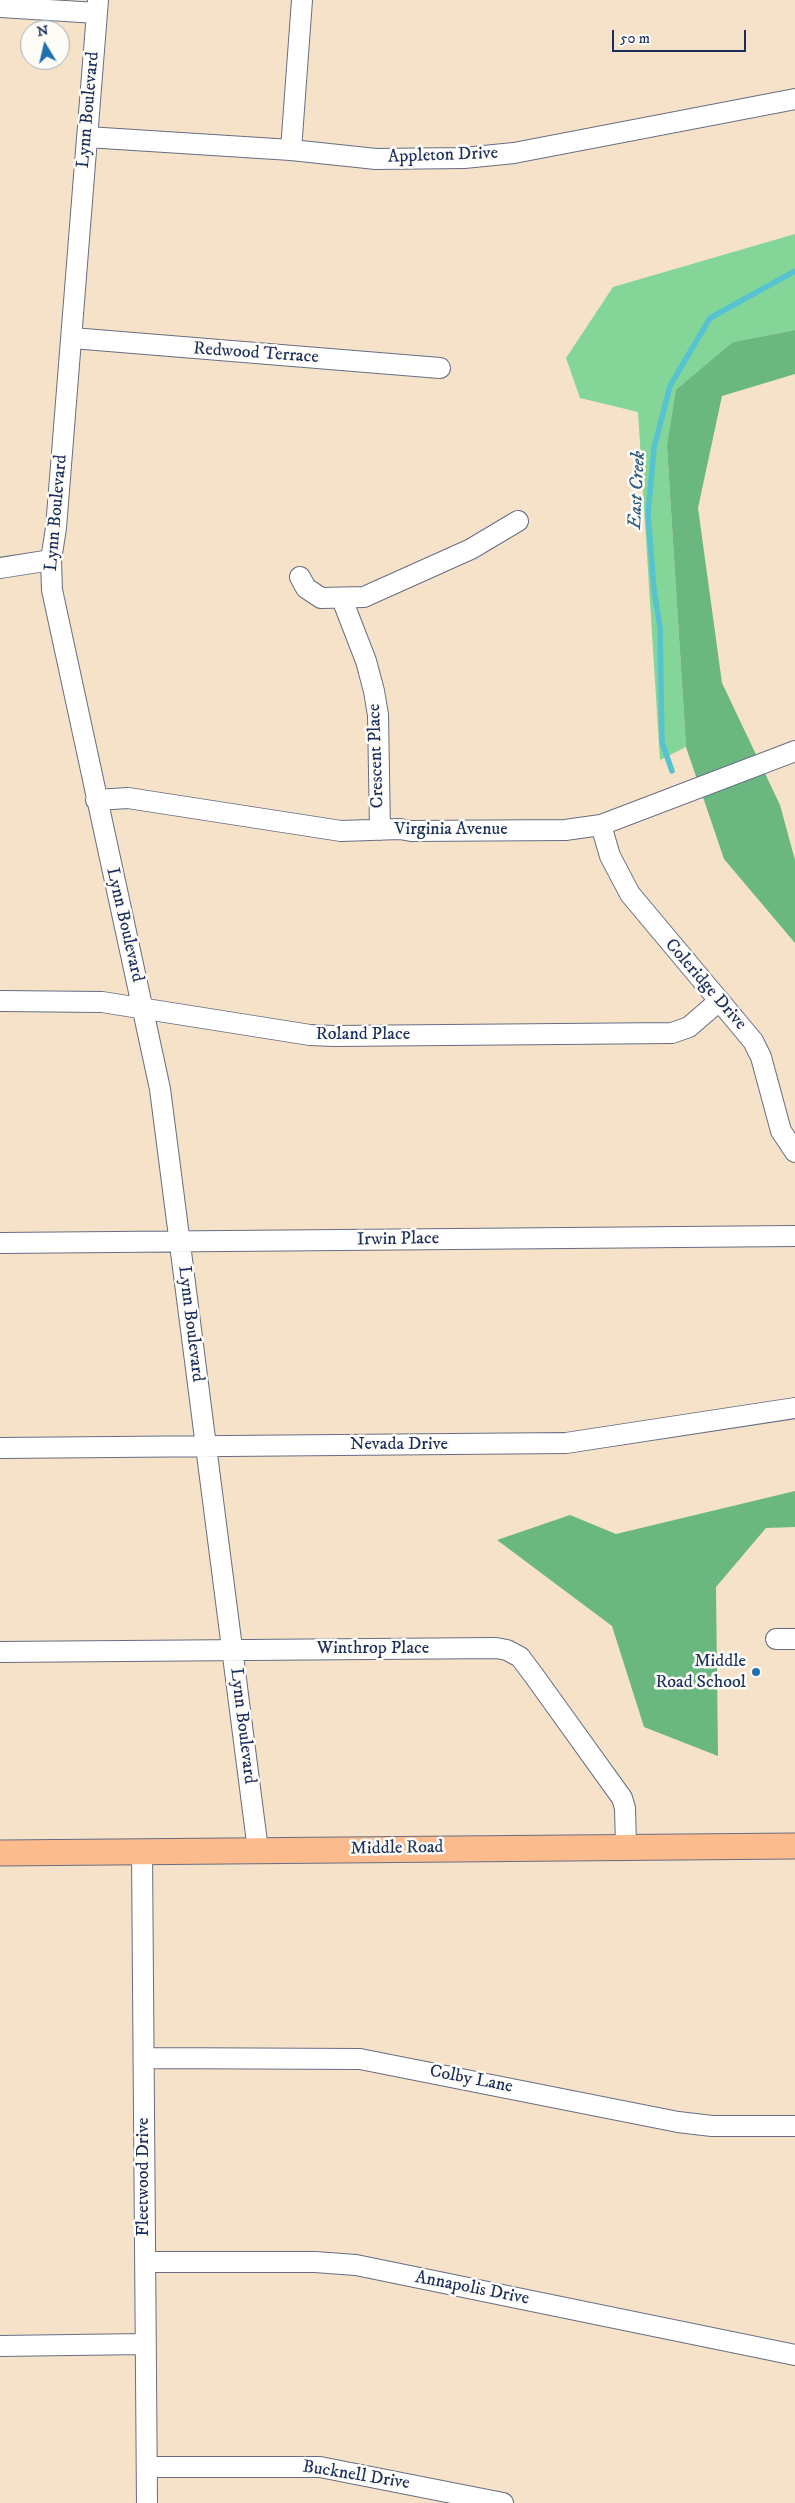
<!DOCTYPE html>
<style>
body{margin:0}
#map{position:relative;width:795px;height:2503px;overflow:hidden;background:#f5e2c8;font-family:"IM FELL DW Pica",serif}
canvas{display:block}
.north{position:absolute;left:20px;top:20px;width:50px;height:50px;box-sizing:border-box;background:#fdfcf7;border:1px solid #a3aaba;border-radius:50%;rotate:351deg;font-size:14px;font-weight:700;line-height:20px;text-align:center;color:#1b2f5e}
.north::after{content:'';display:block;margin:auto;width:18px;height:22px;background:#1f6fb2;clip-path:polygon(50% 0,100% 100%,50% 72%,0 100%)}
.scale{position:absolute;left:612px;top:30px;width:134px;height:22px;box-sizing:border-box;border:2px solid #1b2f5e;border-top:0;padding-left:6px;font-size:15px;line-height:18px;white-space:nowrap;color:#1b2f5e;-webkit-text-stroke:4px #fdfcf7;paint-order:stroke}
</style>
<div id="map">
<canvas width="795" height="2503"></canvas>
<div class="north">N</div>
<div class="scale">50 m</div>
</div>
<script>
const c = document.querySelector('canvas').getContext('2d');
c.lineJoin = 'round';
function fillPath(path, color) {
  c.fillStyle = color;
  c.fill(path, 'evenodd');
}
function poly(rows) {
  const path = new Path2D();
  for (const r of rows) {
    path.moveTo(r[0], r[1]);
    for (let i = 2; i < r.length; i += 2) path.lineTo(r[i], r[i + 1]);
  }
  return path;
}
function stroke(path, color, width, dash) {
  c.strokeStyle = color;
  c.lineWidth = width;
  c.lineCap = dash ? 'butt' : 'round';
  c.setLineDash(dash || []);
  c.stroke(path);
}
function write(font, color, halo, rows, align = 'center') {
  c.font = font + ' "IM FELL DW Pica",serif';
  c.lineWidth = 5;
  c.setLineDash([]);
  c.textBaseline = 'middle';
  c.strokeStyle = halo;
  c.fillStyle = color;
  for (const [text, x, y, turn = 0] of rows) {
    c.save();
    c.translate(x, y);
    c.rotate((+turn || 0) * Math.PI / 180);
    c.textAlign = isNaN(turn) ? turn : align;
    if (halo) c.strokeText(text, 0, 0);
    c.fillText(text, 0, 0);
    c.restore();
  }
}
fillPath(poly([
 [795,234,795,330,733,342,667,446,686,747,660,760,638,412,580,398,566,358,613,287]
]), '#83d698');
fillPath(poly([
 [795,330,795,374,722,396,698,508,722,683,780,805,795,860,795,943,724,859,686,747,667,446,676,390,733,342],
 [795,1491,795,1527,766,1528,716,1587,718,1756,644,1727,612,1626,497,1540,570,1515,616,1534]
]), '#6ab780');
stroke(poly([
 [672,771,662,742,660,627,654,590,648,514,654,448,670,386,710,318,795,271]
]), '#57c3d0', 5.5);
const minor = poly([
 [98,0,56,528,51,560,52,590,160,1089,258,1850],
 [0,7,97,13],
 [87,137,291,150,376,159,464,158,514,153,795,99],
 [291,150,302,0],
 [72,338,440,368],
 [0,568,51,560],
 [300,577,306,588,321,598,364,597,471,549,518,521],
 [342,599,366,661,374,691,378,715,380,830],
 [96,800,128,798,341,831,400,829,411,831,565,830,601,825,795,751],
 [601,825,610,856,630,894,753,1041,761,1057,781,1131,795,1152],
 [0,1001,102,1002,310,1035,334,1036,672,1033,689,1027,719,1001],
 [0,1243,795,1236],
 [0,1448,566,1443,795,1408],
 [776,1639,795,1639],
 [0,1652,496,1648,507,1650,520,1657,535,1677,622,1798,625,1808,626,1847],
 [142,1852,147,2503],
 [144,2058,360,2059,678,2122,712,2126,795,2126],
 [145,2262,315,2262,356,2265,795,2355],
 [0,2346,144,2344],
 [147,2467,320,2467,503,2503]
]);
const major = poly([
 [0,1853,795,1846]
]);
stroke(minor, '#676e83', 22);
stroke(major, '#676e83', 27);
stroke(minor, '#fff', 20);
stroke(major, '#fbbb8d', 25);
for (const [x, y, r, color] of [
 [756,1672,5,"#1f6fb2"]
]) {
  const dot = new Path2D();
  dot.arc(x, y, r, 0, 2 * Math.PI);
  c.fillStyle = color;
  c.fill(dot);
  stroke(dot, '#fdfcf7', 2);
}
write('18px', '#1b2f5e', '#fdfcf7', [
 ["Lynn Boulevard",89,110,-85],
 ["Appleton Drive",443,156,-2],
 ["Redwood Terrace",256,354,4],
 ["Lynn Boulevard",57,513,-85],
 ["Crescent Place",377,756,-92],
 ["Virginia Avenue",451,830],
 ["Lynn Boulevard",124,925,77],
 ["Coleridge Drive",705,985,49],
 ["Roland Place",363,1035],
 ["Irwin Place",398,1240,-1],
 ["Lynn Boulevard",190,1324,83],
 ["Nevada Drive",399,1445],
 ["Winthrop Place",373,1649],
 ["Lynn Boulevard",242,1726,83],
 ["Middle Road",397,1849,-1],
 ["Colby Lane",471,2080,11],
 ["Fleetwood Drive",144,2177,-90],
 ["Annapolis Drive",472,2289,11],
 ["Bucknell Drive",356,2476,9]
]);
write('18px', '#1b2f5e', '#fdfcf7', [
 ["Middle",746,1662],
 ["Road School",746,1683]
], 'right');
write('italic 19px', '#2d5b80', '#fdfcf7', [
 ["East Creek",638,490,-87]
]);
</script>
